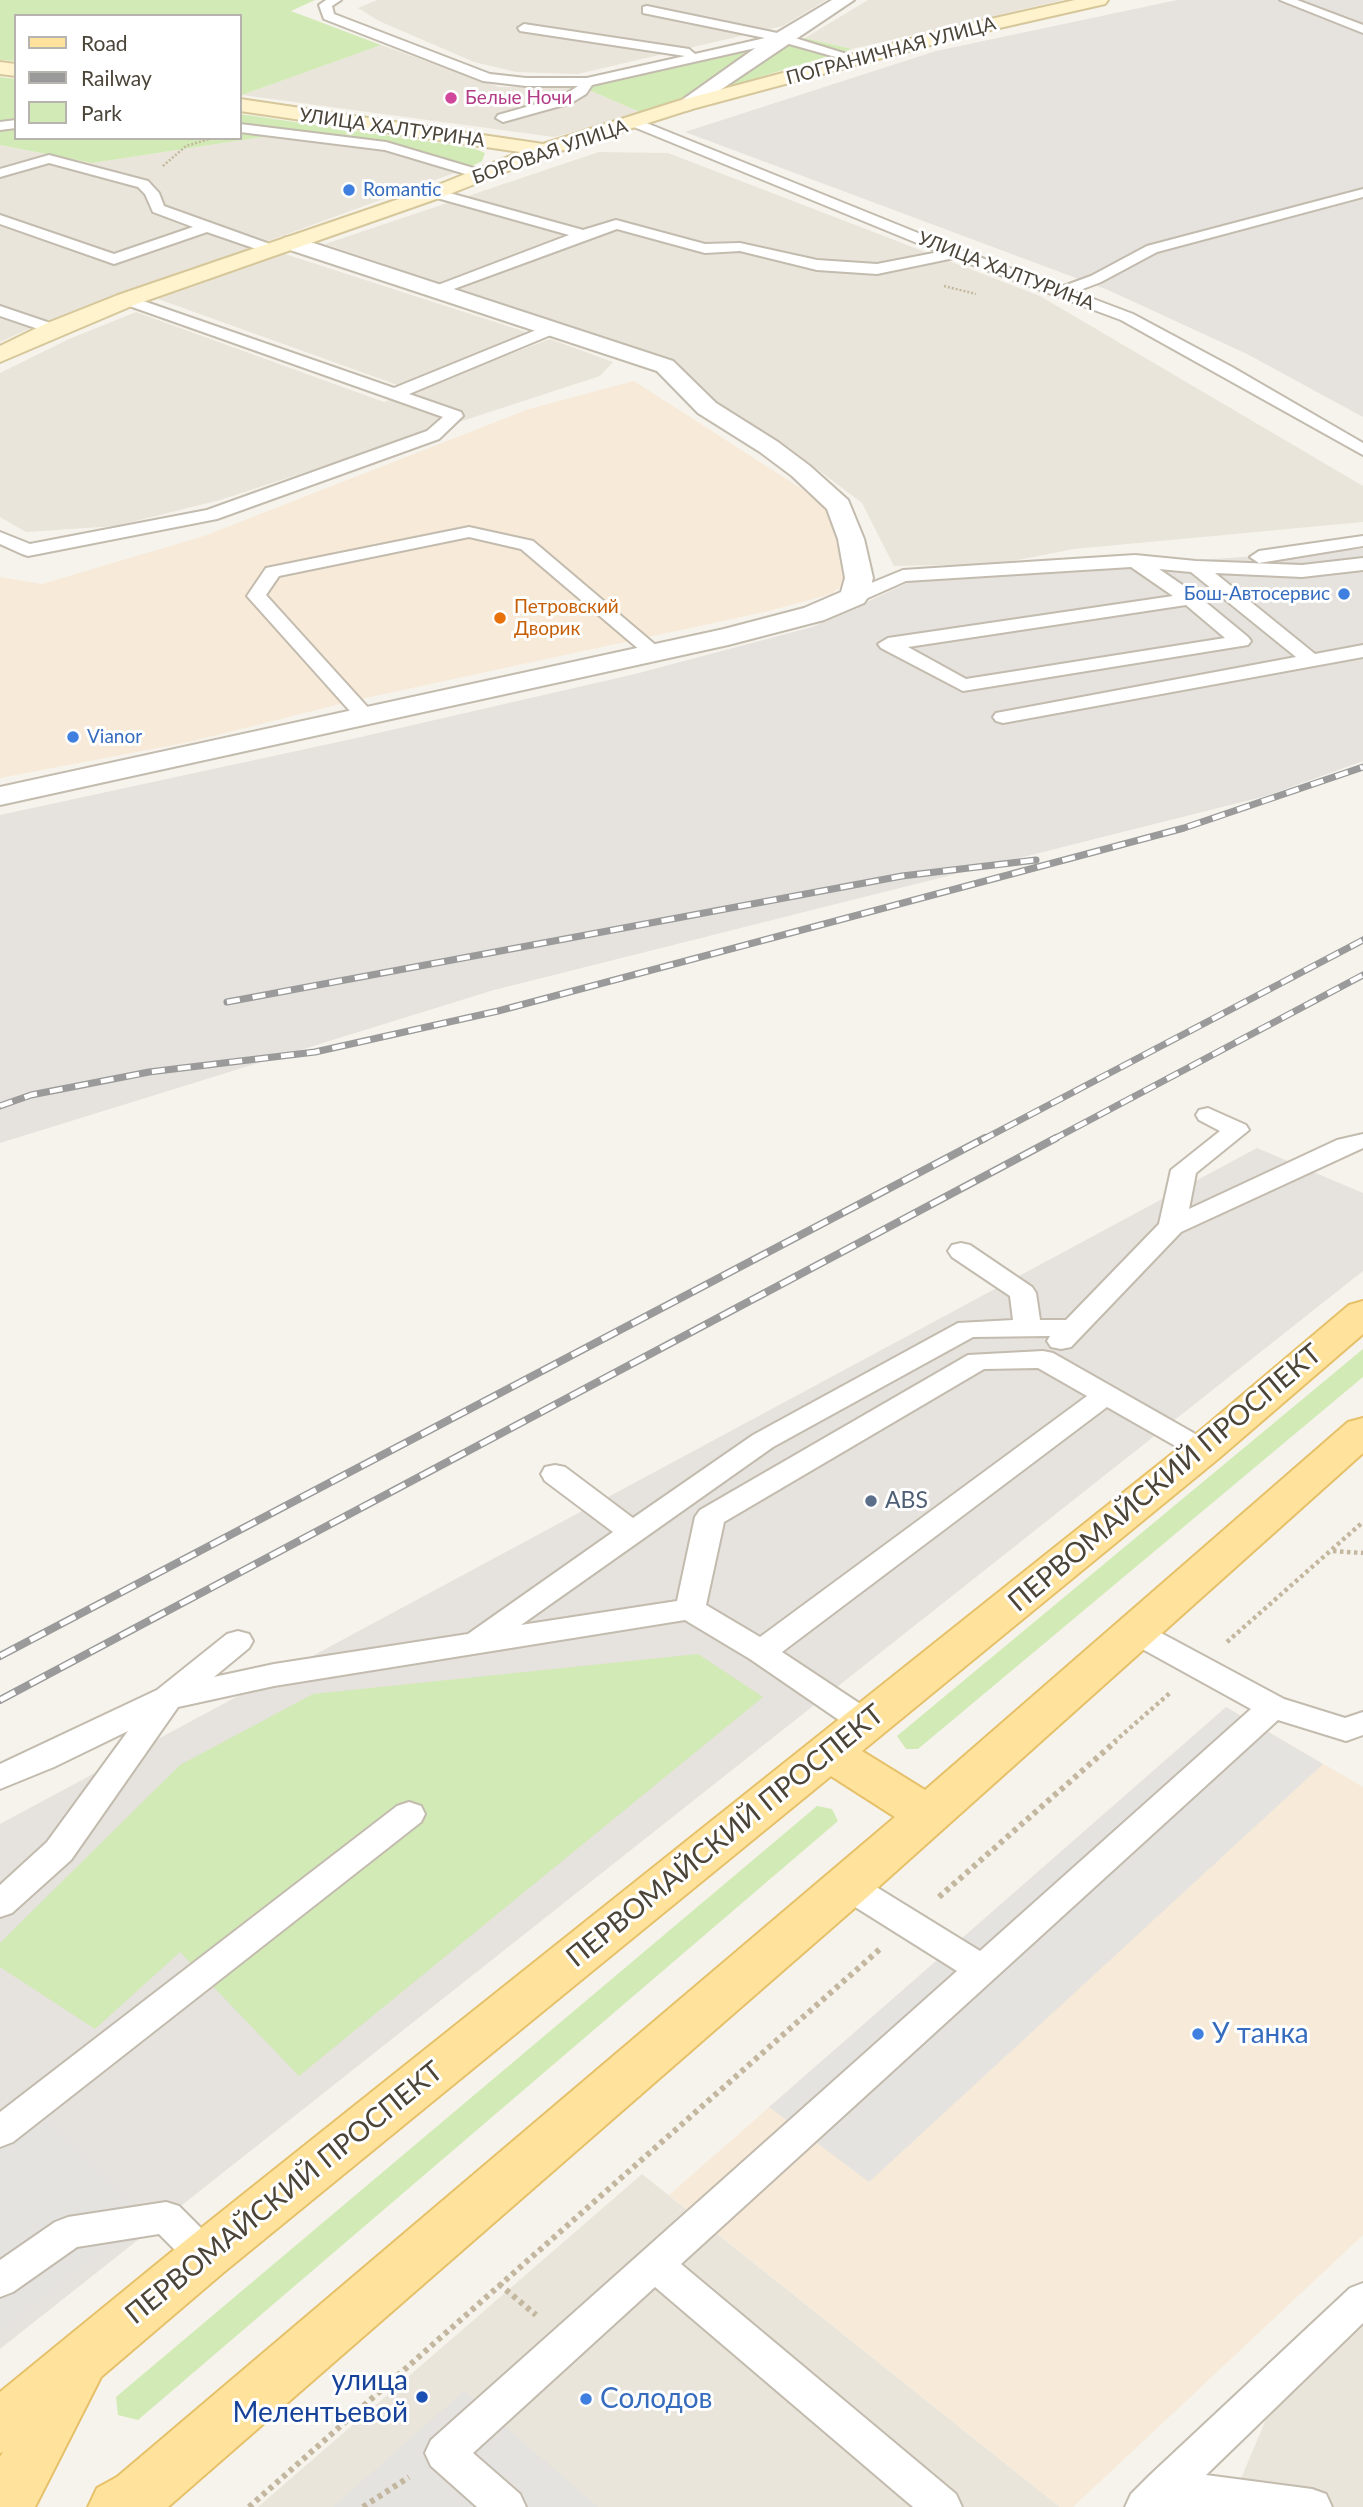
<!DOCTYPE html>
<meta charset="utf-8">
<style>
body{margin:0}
#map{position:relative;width:1363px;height:2507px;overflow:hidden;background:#f6f3ec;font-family:Lato,sans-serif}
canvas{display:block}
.legend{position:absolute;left:14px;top:14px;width:228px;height:126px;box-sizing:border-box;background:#fff;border:2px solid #b7b4b0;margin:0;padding:9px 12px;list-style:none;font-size:21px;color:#4b4439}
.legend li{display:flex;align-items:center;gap:14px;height:35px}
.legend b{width:35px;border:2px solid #b7b4b0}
</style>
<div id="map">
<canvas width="1363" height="2507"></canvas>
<ul class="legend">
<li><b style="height:9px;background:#ffe39c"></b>Road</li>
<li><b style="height:9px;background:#9a9a9a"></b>Railway</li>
<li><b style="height:19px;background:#d2eab5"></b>Park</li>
</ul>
</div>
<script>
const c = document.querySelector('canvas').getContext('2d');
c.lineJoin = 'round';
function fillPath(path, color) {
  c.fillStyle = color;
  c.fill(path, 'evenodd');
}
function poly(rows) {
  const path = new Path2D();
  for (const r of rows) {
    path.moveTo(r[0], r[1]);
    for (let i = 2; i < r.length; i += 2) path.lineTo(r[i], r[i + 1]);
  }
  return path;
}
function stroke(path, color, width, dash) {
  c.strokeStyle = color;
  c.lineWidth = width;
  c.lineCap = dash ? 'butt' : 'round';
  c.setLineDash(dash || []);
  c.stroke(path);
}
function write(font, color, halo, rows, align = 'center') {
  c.font = font + ' Lato,sans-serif';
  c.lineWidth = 6;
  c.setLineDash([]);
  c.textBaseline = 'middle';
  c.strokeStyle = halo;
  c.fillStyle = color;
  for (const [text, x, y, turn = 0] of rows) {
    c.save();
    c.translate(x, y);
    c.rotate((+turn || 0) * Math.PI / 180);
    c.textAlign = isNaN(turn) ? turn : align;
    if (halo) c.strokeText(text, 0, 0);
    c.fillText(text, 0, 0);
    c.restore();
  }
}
fillPath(poly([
 [377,0,826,0,783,26,578,74,516,72,474,62,379,21,358,8],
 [868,0,1063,0,852,49,805,38],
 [381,45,499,87,582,87,642,113,554,137,242,95],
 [295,132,415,151,468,168,33,327,0,342,0,145,92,163],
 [599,152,668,153,1040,296,1363,486,1363,522,1074,549,997,564,894,566,862,503,785,445,713,406,659,356,325,244],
 [285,254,526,332,476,356,403,387,158,299],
 [136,312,384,402,550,339,613,362,600,376,220,500,116,526,26,532,0,517,0,373,69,339],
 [642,2174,1060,2507,258,2507],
 [1363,2323,1363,2507,1222,2507,1232,2500,1269,2412]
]), '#eae5da');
fillPath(poly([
 [634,381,805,491,831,512,847,582,831,594,769,611,356,700,189,742,0,778,0,577,42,584,204,536,529,409],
 [1226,1707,1363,1787,1363,2235,1073,2507,1060,2507,669,2195]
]), '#f7ead8');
fillPath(poly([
 [1177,0,1363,0,1363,417,1247,354,1108,290,685,132,936,51],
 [1363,549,1363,761,1266,796,494,990,0,1143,0,815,352,739,635,674,812,627,914,580,1081,572,1183,561],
 [1257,1148,1363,1193,1363,1271,0,2349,0,1824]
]), '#e6e2dd');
fillPath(poly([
 [0,0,315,0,291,11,381,45,242,95,240,94,240,16,16,16,16,61,0,60],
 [805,38,852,49,642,113,582,87],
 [0,77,16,79,16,138,240,138,240,114,473,148,485,153,482,161,468,168,415,151,295,132,92,163,0,145],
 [1363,1349,1363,1377,918,1749,906,1749,897,1736],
 [698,1654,763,1697,299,2076,180,1952,95,2029,0,1967,0,1943,180,1765,313,1694],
 [817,1806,832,1809,838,1821,138,2420,118,2415,116,2397]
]), '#d2eab5');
fillPath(poly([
 [1226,1707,1323,1764,869,2182,769,2107],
 [46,2114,146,2217,0,2333,0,2145],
 [464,2391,598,2507,333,2507]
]), '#e5e3e0');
const lane = poly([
 [326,0,341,0,332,6,334,14,490,74,526,78,587,78,685,56,520,31,518,28,524,24,689,49,695,54,765,38,643,13,643,7,647,6,782,34,863,59,857,63,782,42,592,85,586,94,571,103,503,122,496,118,498,115,561,97,578,86,526,86,483,81,324,19,319,5,326,0],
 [1280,0,1297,0,1363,25,1363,33,1280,0],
 [634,118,960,250,1061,287,1091,276,1147,246,1363,189,1363,197,1157,252,1101,282,1075,292,1133,314,1232,367,1363,443,1363,455,1121,320,954,258,877,274,817,270,740,251,705,253,617,229,440,294,430,294,427,291,430,288,569,235,430,196,428,193,435,189,583,230,616,220,705,244,740,243,817,260,877,264,939,252,629,125,627,122,634,118],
 [16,120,16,128,0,130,0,122,16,120],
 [240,124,386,142,487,172,489,175,482,179,385,150,240,132,240,124],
 [49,155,148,181,159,193,164,206,278,247,280,250,278,253,268,253,207,232,114,264,0,224,0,215,114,254,193,227,153,212,145,194,138,187,49,163,0,177,0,169,49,155],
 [126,295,394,388,546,326,552,324,560,329,558,332,409,394,461,412,463,416,439,439,217,519,28,556,22,554,0,544,0,532,30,544,207,510,427,431,443,417,121,303,118,300,126,295],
 [0,306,59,326,61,329,53,334,0,316,0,306],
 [469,527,533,541,665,653,662,657,648,657,521,549,469,537,279,576,266,595,372,712,375,716,372,720,365,722,358,720,247,596,266,568,469,527],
 [1363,536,1363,546,1259,563,1250,557,1259,551,1363,536],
 [1135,555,1196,561,1302,565,1363,558,1363,570,1302,577,1215,573,1315,654,1363,645,1363,657,1003,723,996,721,993,717,996,713,1296,657,1191,572,1159,569,1197,595,1248,637,1251,641,1248,645,963,691,881,648,878,644,888,638,1173,596,1131,567,906,581,861,601,854,603,845,597,847,593,903,570,1135,555],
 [1186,605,1225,638,966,679,908,647,1186,605],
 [1208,1108,1246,1125,1249,1130,1196,1173,1189,1209,1337,1140,1363,1134,1363,1148,1181,1232,1071,1347,1061,1349,1051,1347,1047,1341,1050,1336,973,1337,773,1447,521,1625,677,1601,695,1517,700,1510,968,1355,1043,1351,1053,1353,1213,1444,1217,1450,1213,1456,1203,1459,1193,1456,1107,1407,782,1652,877,1715,882,1723,877,1731,866,1734,855,1731,750,1659,685,1620,274,1686,178,1707,71,1860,12,1913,0,1917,0,1885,47,1842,128,1731,54,1767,0,1789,0,1764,157,1690,227,1634,238,1631,249,1634,253,1641,249,1648,214,1677,274,1664,468,1634,613,1532,545,1481,541,1474,545,1467,555,1465,565,1467,633,1518,753,1435,958,1323,1013,1320,1010,1296,952,1257,948,1251,952,1245,961,1243,970,1245,1032,1287,1036,1293,1040,1320,1066,1320,1159,1224,1171,1170,1220,1131,1199,1120,1196,1115,1199,1110,1208,1108],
 [1038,1368,1087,1396,760,1637,706,1605,724,1522,984,1369,1038,1368],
 [1137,1623,1148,1626,1284,1699,1345,1718,1363,1712,1363,1735,1346,1741,1278,1720,681,2264,956,2494,962,2507,913,2507,655,2287,473,2453,520,2494,526,2507,477,2507,431,2466,425,2453,431,2440,957,1971,836,1895,831,1886,836,1877,848,1874,860,1877,980,1951,1251,1709,1126,1640,1122,1633,1126,1626,1137,1623],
 [409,1802,421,1806,425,1814,421,1822,13,2142,0,2147,0,2112,397,1806,409,1802],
 [166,2202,179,2206,218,2245,224,2256,218,2267,205,2272,192,2267,159,2234,77,2247,13,2292,0,2297,0,2260,55,2222,68,2217,166,2202],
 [1363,2283,1363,2323,1206,2475,1312,2489,1326,2494,1332,2507,1125,2507,1131,2494,1150,2475,1350,2288,1363,2283]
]);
const street = poly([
 [832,0,854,0,692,109,685,111,675,105,775,34,832,0],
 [292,236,673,361,716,403,778,442,810,466,848,500,864,539,873,578,868,597,864,603,824,620,728,645,0,805,0,787,724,629,804,608,841,592,845,578,838,539,827,509,792,476,760,452,698,413,657,371,284,248,281,243,284,238,292,236]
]);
const secondary = poly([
 [1075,0,1108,0,1105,4,964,36,692,109,551,154,442,197,134,305,0,362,0,346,45,324,118,295,428,189,520,152,240,111,240,99,543,144,678,101,955,27,1075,0],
 [0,62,16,64,16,76,0,74,0,62]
]);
const primary = poly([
 [1363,1301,1363,1334,1218,1459,862,1751,925,1790,1348,1422,1363,1418,1363,1453,865,1899,168,2507,88,2507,97,2488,117,2477,895,1817,831,1776,224,2272,101,2377,35,2507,0,2507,0,2457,3,2452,0,2453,0,2392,186,2240,1188,1441,1349,1305,1363,1301]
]);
stroke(lane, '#c2bbae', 4);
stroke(street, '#c2bbae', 4);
stroke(secondary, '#d6c79b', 4);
stroke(primary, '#e6c16a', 4);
stroke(poly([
 [163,166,186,146,213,138],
 [944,286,976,294]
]), '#c4b79f', 2.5, [2, 2]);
stroke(poly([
 [1333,1551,1363,1553],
 [1227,1642,1363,1522],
 [1114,1742,1171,1692]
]), '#c4b79f', 4.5, [3.5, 3.5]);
stroke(poly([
 [939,1897,1116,1741],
 [499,2284,536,2315],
 [249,2507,880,1949],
 [363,2507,409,2477]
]), '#c4b79f', 6, [4.5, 4.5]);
fillPath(lane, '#fff');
fillPath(street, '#fff');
fillPath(secondary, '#fff3cd');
fillPath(primary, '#ffe39c');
const railFar1 = poly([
 [227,1002,902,876,1036,860],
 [0,1106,31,1095,149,1072,315,1052,498,1011,1184,828,1363,767],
 [982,1140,1363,940],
 [1052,1140,1363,975]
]);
const rail = poly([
 [0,1656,985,1138],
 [0,1700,1056,1138]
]);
stroke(railFar1, '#9a9a9a', 7);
stroke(rail, '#9a9a9a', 8);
stroke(railFar1, '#fff', 4.5, [13]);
stroke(rail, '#fff', 5, [17]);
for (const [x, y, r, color] of [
 [451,98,7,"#d1479c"],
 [349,190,7,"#3f7fe0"],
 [1344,594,7,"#3f7fe0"],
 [500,618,7,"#e8710a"],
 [73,737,7,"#3f7fe0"],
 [871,1501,7,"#5c6f8a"],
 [1198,2034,7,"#3f7fe0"],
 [422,2397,7,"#1a4fb4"],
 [586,2399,7,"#3f7fe0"]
]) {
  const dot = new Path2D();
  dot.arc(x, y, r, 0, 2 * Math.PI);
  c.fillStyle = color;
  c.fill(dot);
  stroke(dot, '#fff', 2.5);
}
write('19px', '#4b4439', '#fff', [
 ["ПОГРАНИЧНАЯ УЛИЦА",891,51,-15],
 ["УЛИЦА ХАЛТУРИНА",392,128,8],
 ["БОРОВАЯ УЛИЦА",550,152,-19],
 ["УЛИЦА ХАЛТУРИНА",1006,271,21]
]);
write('19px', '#b23c85', '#fff', [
 ["Белые Ночи",465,98]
], 'left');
write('19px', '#366cbe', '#fff', [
 ["Romantic",363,190],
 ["Бош-Автосервис",1330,594,"right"],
 ["Vianor",87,737]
], 'left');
write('19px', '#c56008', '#fff', [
 ["Петровский",514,607],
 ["Дворик",514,629]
], 'left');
write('23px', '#4e5e75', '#fff', [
 ["ABS",885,1501]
], 'left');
write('28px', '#4b4439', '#fff', [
 ["ПЕРВОМАЙСКИЙ ПРОСПЕКТ",1165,1478,-40],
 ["ПЕРВОМАЙСКИЙ ПРОСПЕКТ",725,1836,-39],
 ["ПЕРВОМАЙСКИЙ ПРОСПЕКТ",284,2193,-39]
]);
write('28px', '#366cbe', '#fff', [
 ["У танка",1212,2034],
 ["Солодов",600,2399]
], 'left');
write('28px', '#164399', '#fff', [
 ["улица",408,2381],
 ["Мелентьевой",408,2413]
], 'right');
</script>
